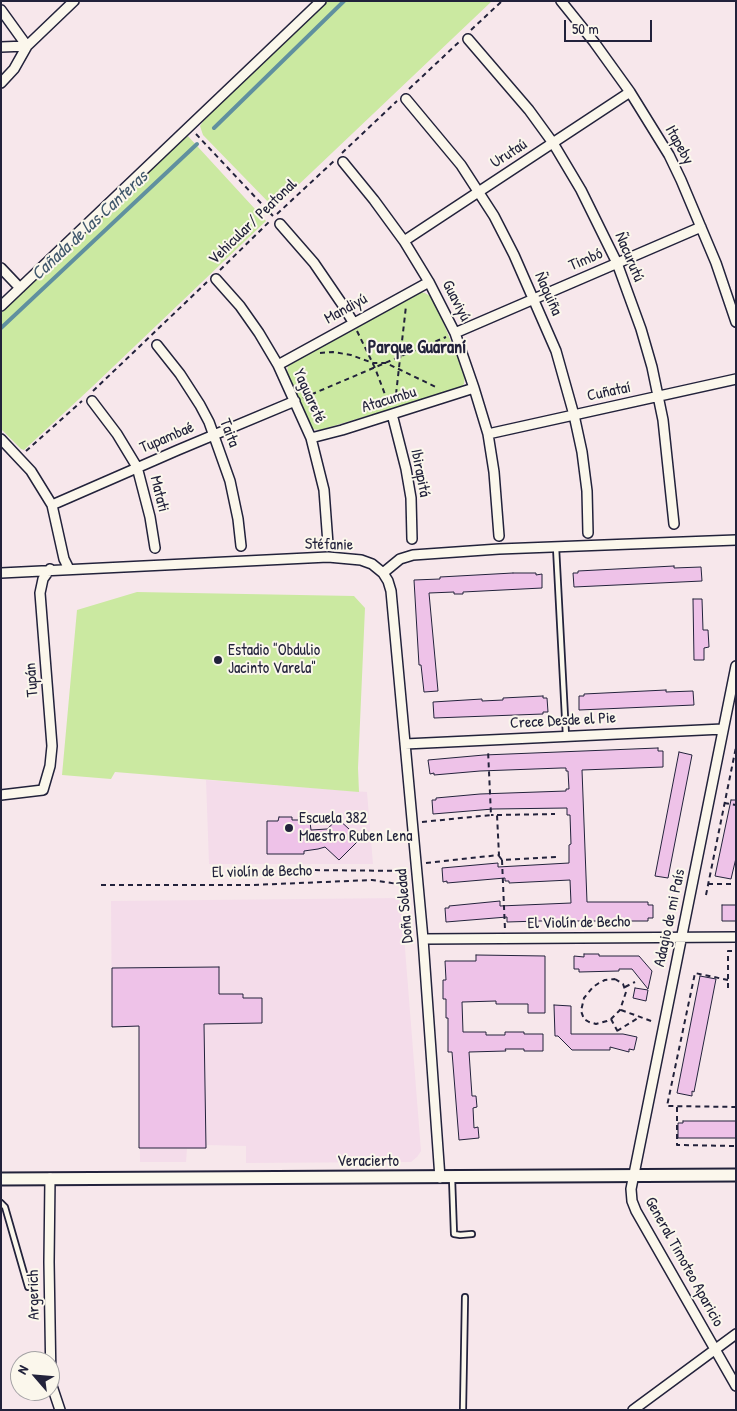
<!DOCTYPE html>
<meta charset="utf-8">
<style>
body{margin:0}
#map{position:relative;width:737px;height:1411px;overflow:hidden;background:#f7e7eb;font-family:"Patrick Hand",sans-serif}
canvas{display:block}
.frame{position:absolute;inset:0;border:2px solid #22223b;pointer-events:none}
.north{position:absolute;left:10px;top:1351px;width:50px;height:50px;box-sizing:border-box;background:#fbf7ec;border:1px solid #a4a2a5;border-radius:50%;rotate:297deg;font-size:14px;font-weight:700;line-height:20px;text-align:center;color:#22223b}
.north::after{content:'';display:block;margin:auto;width:18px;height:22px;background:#22223b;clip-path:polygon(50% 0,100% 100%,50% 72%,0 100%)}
.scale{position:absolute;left:564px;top:20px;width:88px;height:22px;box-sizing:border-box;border:2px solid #22223b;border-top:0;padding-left:6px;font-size:15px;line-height:18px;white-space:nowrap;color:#22223b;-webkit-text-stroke:4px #fbf7ec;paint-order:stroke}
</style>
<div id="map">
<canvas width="737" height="1411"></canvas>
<div class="frame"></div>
<div class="north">N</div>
<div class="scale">50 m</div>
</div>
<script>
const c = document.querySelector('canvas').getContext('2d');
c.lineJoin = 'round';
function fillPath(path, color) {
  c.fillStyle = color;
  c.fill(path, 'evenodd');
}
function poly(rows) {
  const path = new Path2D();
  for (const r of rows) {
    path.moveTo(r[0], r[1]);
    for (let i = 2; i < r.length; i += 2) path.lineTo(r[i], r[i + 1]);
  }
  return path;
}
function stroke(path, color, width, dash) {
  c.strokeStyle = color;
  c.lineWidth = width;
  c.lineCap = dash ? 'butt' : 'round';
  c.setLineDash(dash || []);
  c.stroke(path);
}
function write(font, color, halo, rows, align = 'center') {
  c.font = font + ' "Patrick Hand",sans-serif';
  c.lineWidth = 4;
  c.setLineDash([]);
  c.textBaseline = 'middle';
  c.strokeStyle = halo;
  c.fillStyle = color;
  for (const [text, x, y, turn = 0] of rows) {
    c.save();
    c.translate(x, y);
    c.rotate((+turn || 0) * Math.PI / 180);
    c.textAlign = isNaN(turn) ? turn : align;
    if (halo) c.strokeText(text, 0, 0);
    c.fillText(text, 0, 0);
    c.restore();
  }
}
fillPath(poly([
 [206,780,367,792,373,864,209,864],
 [401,898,421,1151,417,1157,411,1162,246,1163,246,1146,207,1145,207,1149,187,1149,186,1162,140,1162,139,1027,112,1027,111,901]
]), '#f4dcea');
fillPath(poly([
 [326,1,492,1,274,208,203,135,200,126,206,117],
 [187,135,266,221,92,387,24,450,21,449,1,429,1,310,120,197],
 [420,292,425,293,433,298,465,375,464,384,461,388,320,430,312,429,309,426,287,374,288,363],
 [137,592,354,596,365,608,358,768,359,792,115,772,111,779,62,775,77,610]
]), '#cbe9a1');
stroke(poly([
 [214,128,344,1],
 [1,328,197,144]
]), '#60909f', 4);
const building = poly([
 [674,566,674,568,701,567,702,581,574,587,573,573,578,573,578,571,674,566],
 [513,573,536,573,536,575,542,574,542,588,463,592,463,594,454,594,454,592,429,593,438,691,424,692,421,665,419,665,414,580,440,579,440,577,513,573],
 [693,599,702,599,703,630,708,630,709,647,704,648,704,660,694,660,693,599],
 [666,690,666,692,693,691,694,705,579,710,579,696,584,696,584,694,666,690],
 [543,696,543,698,547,698,548,712,543,712,543,714,434,718,433,702,482,699,482,701,503,700,503,698,543,696],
 [658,748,658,751,663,751,663,767,582,770,587,902,648,902,648,905,653,905,653,918,648,918,648,921,572,921,572,920,507,922,507,917,446,922,445,908,449,908,449,906,500,901,500,906,571,903,570,880,509,883,509,881,505,881,505,878,447,883,447,881,443,882,442,868,498,863,498,867,569,863,569,845,571,844,570,815,567,815,567,808,493,809,433,814,432,800,436,800,436,798,480,794,566,791,566,789,569,789,568,771,566,771,566,768,561,768,480,771,434,775,434,773,430,774,428,760,484,755,658,748],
 [679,752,692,755,668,878,655,876,679,752],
 [731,800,736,800,736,858,731,879,715,876,731,800],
 [279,817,292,817,292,820,303,820,303,822,310,822,311,830,327,829,338,819,360,839,339,860,325,847,318,849,304,851,304,854,267,854,267,821,278,821,279,817],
 [722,905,736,905,736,921,722,921,722,905],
 [584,954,599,954,599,956,639,956,652,971,648,989,632,969,619,969,619,971,579,972,579,969,574,969,574,956,584,957,584,954],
 [476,955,545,956,545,1013,528,1013,528,1004,496,1004,496,1001,462,1002,463,1032,486,1032,486,1035,505,1035,505,1032,524,1032,524,1034,543,1034,543,1051,524,1051,524,1049,505,1049,506,1051,469,1052,472,1096,476,1096,477,1107,473,1108,474,1128,478,1127,479,1138,459,1140,452,1052,448,1052,448,1018,446,1018,446,999,443,999,443,980,446,980,445,961,476,961,476,955],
 [219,967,219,994,243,994,243,998,262,998,262,1023,204,1024,206,1148,139,1148,139,1026,112,1027,112,968,219,967],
 [700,976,716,979,694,1092,692,1091,692,1096,677,1093,700,976],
 [635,988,648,990,646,1001,633,998,635,988],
 [554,1005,571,1006,571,1034,623,1034,637,1037,634,1050,629,1049,629,1052,610,1047,610,1050,572,1050,558,1036,555,1036,554,1005],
 [683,1121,736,1121,736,1138,678,1138,678,1123,683,1123,683,1121]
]);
fillPath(building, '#eec2e8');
stroke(building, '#22223b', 1);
const service = poly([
 [556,547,566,736],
 [452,1178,454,1234,460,1235,472,1234],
 [1,1203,5,1207,28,1287],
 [463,1410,465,1297]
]);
const minor = poly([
 [561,1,594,42,630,92,669,155,681,180,716,263,736,322],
 [1,10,27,46],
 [468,39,529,110,553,143,581,190,617,263,641,329,652,367,663,420,674,524],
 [1,47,27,46],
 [1,83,14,69,27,46,74,1],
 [406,99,461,165,494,216,514,255,556,351,574,415,582,452,587,491,588,533],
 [343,162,374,200,404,241,429,282,455,333,474,388,488,434,494,472,499,536],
 [280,224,314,263,342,304,353,322],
 [404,241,630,92],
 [1,268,20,288],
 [216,279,240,306,259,333,278,365,311,438,324,490,328,544],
 [1,306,321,1],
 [455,333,701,227],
 [157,345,180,374,200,405,209,422,230,481,238,519,241,546],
 [278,365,429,282],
 [92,401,117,434,137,467,150,517,155,548],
 [392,414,406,469,411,498,412,539],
 [488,434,736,379],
 [311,438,342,430,474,388],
 [1,439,31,471,52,505,64,559,69,569],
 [52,505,178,450,295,401],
 [1,573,328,557,361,560,372,564,383,573,388,581,391,591,423,939,440,1178],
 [383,573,400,559,413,555,499,549,736,540],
 [736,666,631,1189,632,1201,636,1211,736,1386],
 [405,744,723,729],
 [1,795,43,790,50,766,52,746,40,593,43,579,50,569],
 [423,939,736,937],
 [50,1178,49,1262,51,1383,60,1410],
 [633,1410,736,1334]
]);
const tertiary = poly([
 [1,1179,736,1175]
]);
stroke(service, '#22223b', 8);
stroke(minor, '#22223b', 12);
stroke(tertiary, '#22223b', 15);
stroke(poly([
 [471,30,502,1],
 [409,89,459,42],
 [196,134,273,216],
 [342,153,397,101],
 [277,214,334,161],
 [220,270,270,221],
 [357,331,375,368,389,405],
 [320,353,333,352,351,355,373,363,386,363,438,388],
 [93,391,207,282],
 [303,398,446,337],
 [395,403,406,306],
 [26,451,82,401],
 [724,803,736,805],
 [497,815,555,814],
 [422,822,491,815,488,750],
 [499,856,502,860,557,857],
 [502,860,505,930],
 [426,863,499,855,497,815,491,815],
 [306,870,407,871],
 [708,884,736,884],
 [101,885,251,885,372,880,404,885,407,888],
 [706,895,736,747],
 [615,979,623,984,626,992,620,1010,611,1019,607,1021,596,1024,589,1022,584,1019,581,1011,584,998,593,987,599,983,605,980,615,979],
 [728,980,695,973,667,1106,736,1107],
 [625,987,635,982],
 [728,988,728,951,736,951],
 [621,1010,654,1022],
 [611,1019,618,1032],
 [617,1031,638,1018],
 [677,1107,677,1145,736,1146]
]), '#22223b', 2, [5, 4]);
stroke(service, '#fbf7ec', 4.5);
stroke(minor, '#fbf7ec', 9);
stroke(tertiary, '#fbf7ec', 11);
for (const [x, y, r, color] of [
 [218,660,5,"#22223b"],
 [289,828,5,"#22223b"]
]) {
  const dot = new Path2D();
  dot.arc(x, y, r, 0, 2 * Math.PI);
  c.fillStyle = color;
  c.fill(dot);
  stroke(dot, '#fbf7ec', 2);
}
write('16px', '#22223b', '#fbf7ec', [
 ["Itapeby",679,145,61],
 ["Urutaú",509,154,-33],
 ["Vehicular/ Peatonal",253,222,-44],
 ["Ñacurutú",629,257,67],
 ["Timbó",586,260,-23],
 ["Ñaquiña",548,294,66],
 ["Guaviyú",456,301,63],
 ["Mandiyú",346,309,-29],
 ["Cuñataí",609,392,-12],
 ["Yaguareté",309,396,66],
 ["Atacumbu",389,400,-17],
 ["Taita",229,433,69],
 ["Tupambaé",167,438,-23],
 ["Ibirapitá",420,473,79],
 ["Matati",159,494,76],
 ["Stéfanie",329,545,1],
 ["Tupán",32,680,-94],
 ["Crece Desde el Pie",563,721,-3],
 ["El violín de Becho",262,872,-1],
 ["Doña Soledad",405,906,-95],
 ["Adagio de mi País",670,918,-78],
 ["El Violín de Becho",579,923,-1],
 ["Veracierto",368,1162],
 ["General Timoteo Aparicio",684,1262,61],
 ["Argerich",34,1295,-91]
]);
write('16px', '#22223b', '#fbf7ec', [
 ["Estadio \"Obdulio",228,651],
 ["Jacinto Varela\"",228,669],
 ["Escuela 382",299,819],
 ["Maestro Ruben Lena",299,837]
], 'left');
write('italic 18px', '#41596d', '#fbf7ec', [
 ["Cañada de las Canteras",90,226,-43]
]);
write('bold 18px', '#22223b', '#fbf7ec', [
 ["Parque Guaraní",417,348]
]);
</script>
